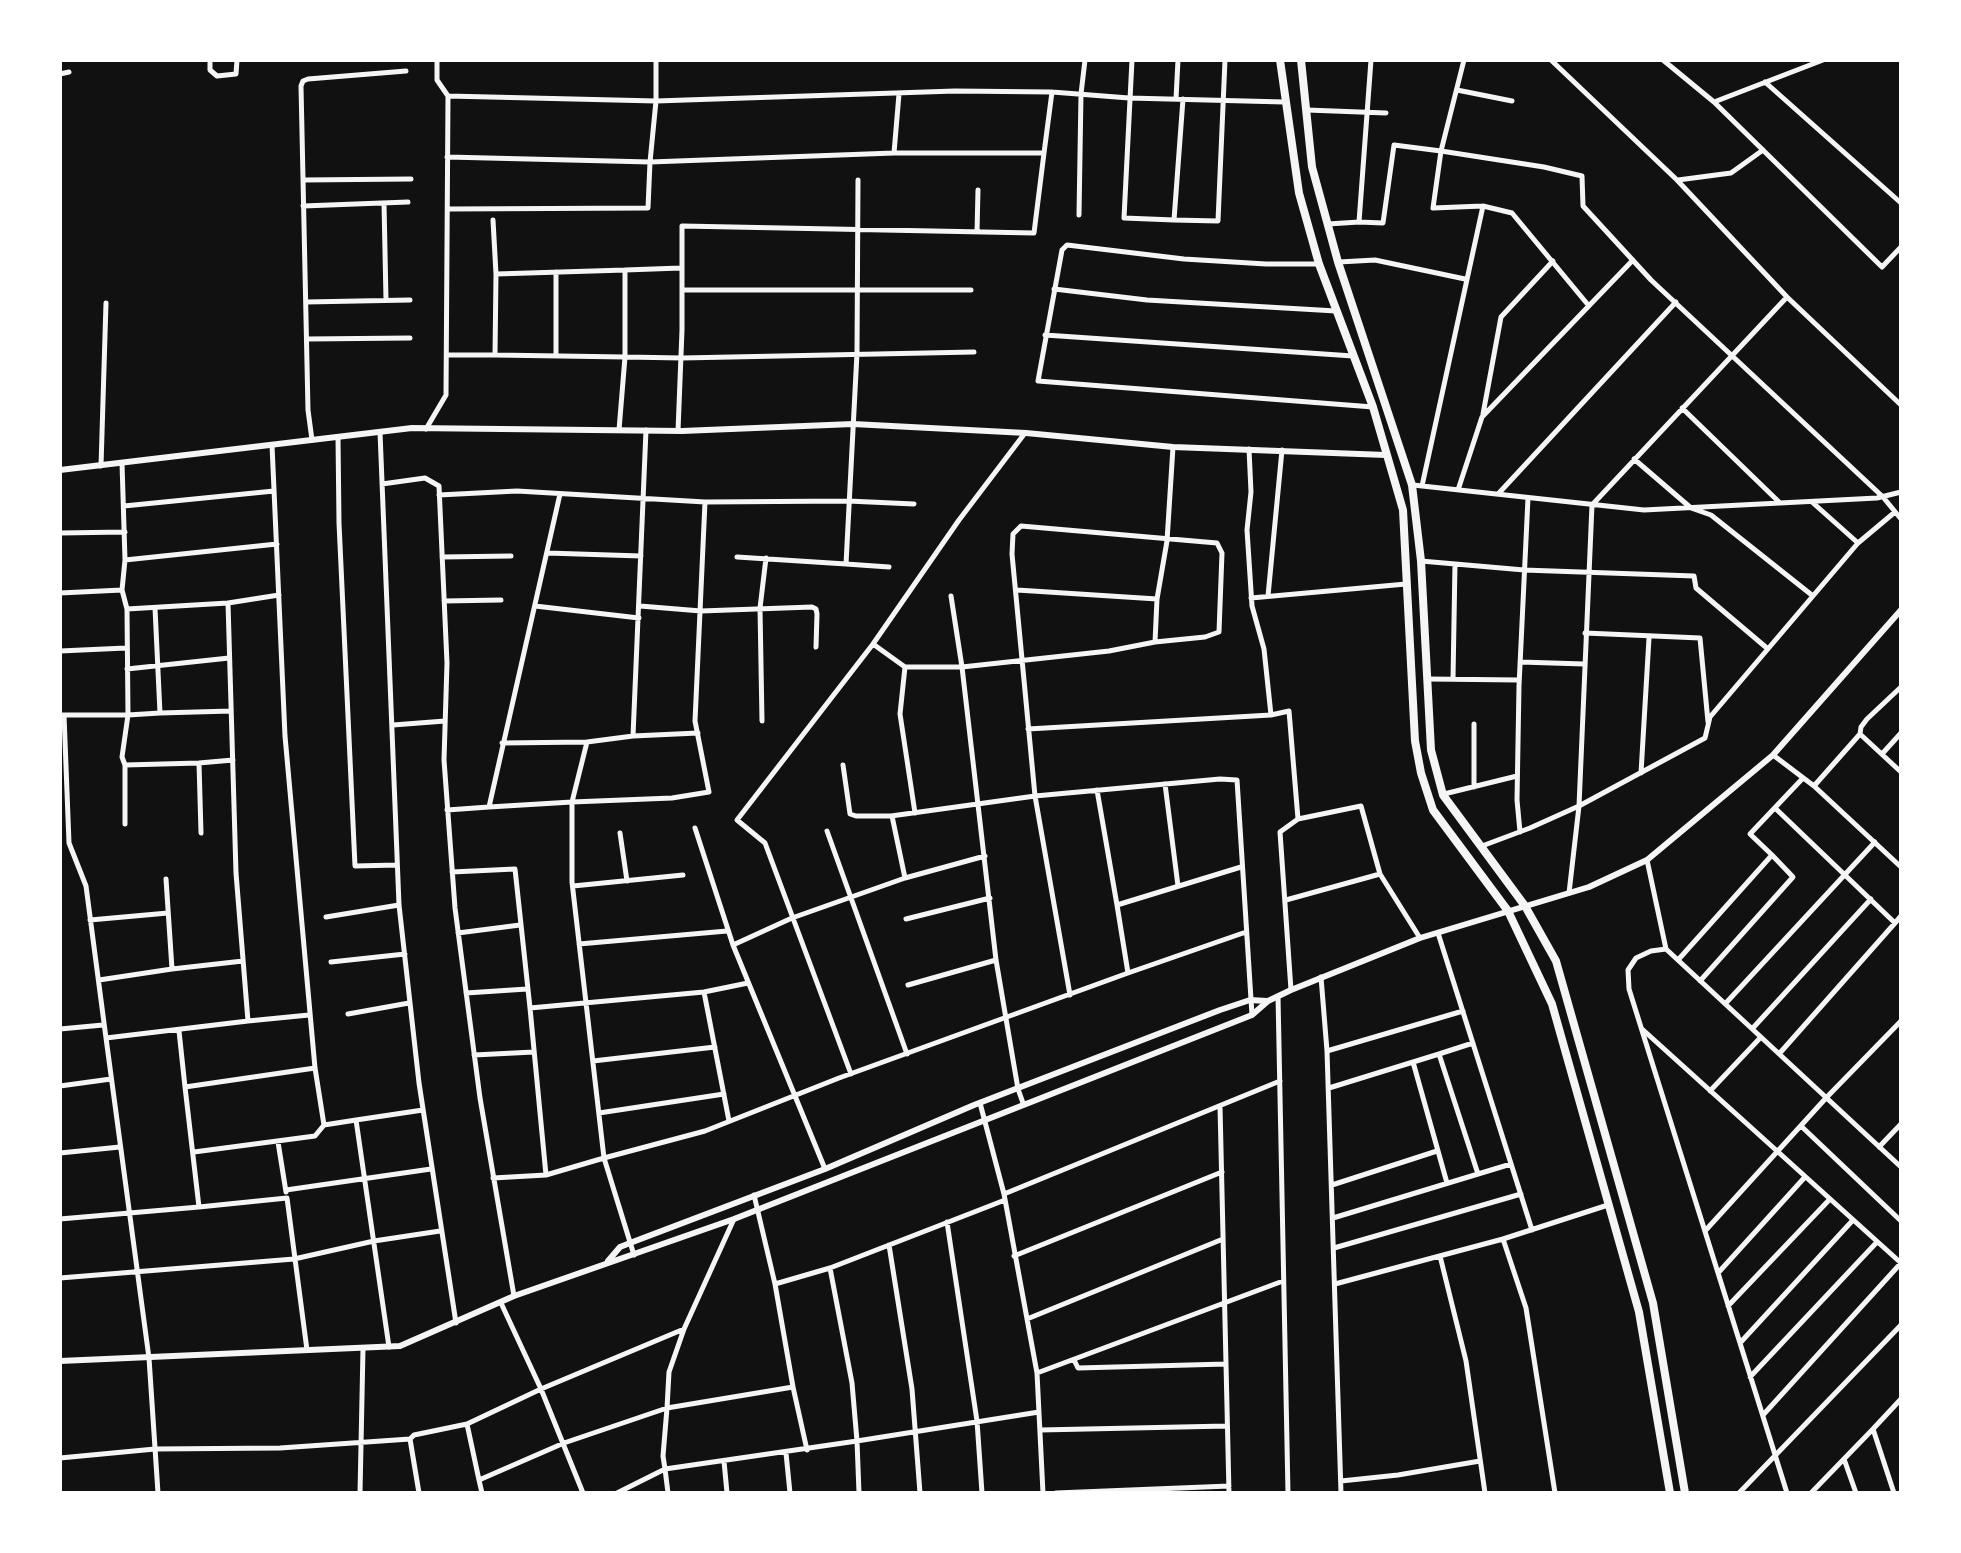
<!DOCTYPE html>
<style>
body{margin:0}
#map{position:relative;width:1961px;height:1553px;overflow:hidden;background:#111;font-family:Overpass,sans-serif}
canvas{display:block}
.frame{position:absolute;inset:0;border:62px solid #fff;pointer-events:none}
</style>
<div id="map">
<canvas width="1961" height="1553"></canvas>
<div class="frame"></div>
</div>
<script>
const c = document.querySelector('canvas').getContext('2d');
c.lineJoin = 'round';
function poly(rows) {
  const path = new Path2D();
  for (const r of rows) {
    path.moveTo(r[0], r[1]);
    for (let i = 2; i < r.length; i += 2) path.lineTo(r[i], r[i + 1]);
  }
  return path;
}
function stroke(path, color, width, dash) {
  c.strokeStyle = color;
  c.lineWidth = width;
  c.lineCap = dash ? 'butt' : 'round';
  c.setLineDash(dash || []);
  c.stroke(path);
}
stroke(poly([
 [210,60,210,70,217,76,236,74,237,60],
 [1132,60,1124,218,1174,220],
 [1371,60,1359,222,1383,223,1394,145,1441,151,1433,208,1483,206],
 [1464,60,1441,151,1544,167,1582,176,1583,206,1651,280,1883,497,1901,519],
 [1551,60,1677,180,1787,297],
 [1663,60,1714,102,1823,60],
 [60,74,69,72],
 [1765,82,1901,203],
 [1457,90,1512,101],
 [1052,92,1044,153,894,153,650,162,656,101,955,91,1052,92,1129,98,1284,102],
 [448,96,656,101,656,60],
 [1176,99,1178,60],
 [1183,99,1174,220,1218,221,1225,60],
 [1714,102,1882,267,1901,247],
 [1307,110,1386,113],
 [894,153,899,94],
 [447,157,650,162,648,208,450,209],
 [303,180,411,179],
 [1678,180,1731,173,1763,150],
 [384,203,386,300],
 [303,206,408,202],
 [1079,215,1081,94,1085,60],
 [493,220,496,274],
 [1328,224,1359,222],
 [977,232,978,190],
 [1339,262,1375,260,1465,279],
 [1318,264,1266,264,1184,259,1067,245,1062,250,1038,381,1373,407],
 [625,270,681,268],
 [1054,289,1147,300,1336,311],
 [682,290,971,290],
 [306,302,410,300],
 [1045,335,1353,356],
 [307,339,410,338],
 [448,355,495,355],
 [556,356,556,272],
 [1682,408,1779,502],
 [1483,414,1501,317,1553,261],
 [426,429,446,395,448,96,437,80,437,60],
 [619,430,625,357,625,270,496,274,495,355,625,357,682,358,974,352],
 [678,431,682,330,682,226,1034,233,1044,153],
 [380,432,399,905,419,1083,456,1323],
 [338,437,339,523,355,866,397,865],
 [312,440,308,410,301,86,303,81,308,79,406,71],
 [272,445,285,736,315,1068,324,1125,356,1120],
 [1249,449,1251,492,1247,530,1252,606,1264,649,1271,715,1289,711,1298,819,1280,832,1291,990],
 [1634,459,1691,508,1711,515,1813,596],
 [122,463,125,560],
 [101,466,106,303],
 [382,484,425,478,439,486,447,663,444,760,455,908,480,1098,514,1296],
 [1413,485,1644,510,1877,498,1901,492],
 [1422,486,1483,206,1512,213,1589,306],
 [1458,490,1482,417,1633,260],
 [1499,493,1676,302],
 [560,494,489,807,572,802,587,742,633,736,646,430],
 [439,495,517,491,705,502],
 [1812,502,1858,543],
 [124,506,274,491],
 [60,533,125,532],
 [277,544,125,560,122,590,127,609,228,603,236,873,248,1021,309,1015],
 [547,553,641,556],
 [442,557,511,556],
 [737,557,846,564,857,353,858,180],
 [1421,561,1524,570,1694,576,1696,588,1768,649],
 [846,564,889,567],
 [1017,590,1157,599],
 [60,593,122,590],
 [1268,596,1282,450],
 [1251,598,1406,584],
 [444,601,501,600],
 [228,603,279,595],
 [535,606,639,618],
 [640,606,701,611,812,607,816,609,817,614,816,647],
 [155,608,160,713,231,711],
 [1585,633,1700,638,1708,722],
 [873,644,905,667,962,667,951,596],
 [60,651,126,648],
 [1520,662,1584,664],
 [905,667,900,714,915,813],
 [127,669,229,658],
 [1428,679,1519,680],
 [1453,679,1455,564],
 [60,715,128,715,127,609],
 [64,715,69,843,86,886,106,1038],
 [762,721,760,608,766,558],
 [393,725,445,721],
 [1028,729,1271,715],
 [1860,734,1861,727,1867,719,1901,687],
 [633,736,698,733],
 [502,743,587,742],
 [1882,754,1901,733],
 [1773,755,1814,786,1901,867],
 [125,765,199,763],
 [843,765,850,814,856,816,891,816,1035,796,1220,779,1237,780,1252,1015],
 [1641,773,1649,638],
 [1165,784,1178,886],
 [1814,786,1860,734,1901,772],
 [1474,787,1474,724],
 [1097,790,1117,905],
 [1444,794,1517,776],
 [1775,808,1895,923,1779,1054],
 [447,810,489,807],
 [892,816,905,878,985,856],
 [1298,819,1361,806,1380,874],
 [125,824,125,765,122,757,128,715,160,713],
 [695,828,733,945],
 [827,831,907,1054],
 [1520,832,1517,800,1519,686,1528,498],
 [201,833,199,763,233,760],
 [620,833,627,881],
 [1482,846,1530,828,1579,806,1705,738,1710,717,1858,543,1895,512],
 [1772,855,1750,834,1803,778],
 [1647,860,1666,949,1901,1167],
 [452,872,515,869,530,1008],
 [166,879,172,969,243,961],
 [573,886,683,875],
 [1569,893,1579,806,1592,505,1787,297,1901,405],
 [1286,900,1380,874,1420,938],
 [326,917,399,905],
 [906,919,990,898],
 [90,920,168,913],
 [1895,923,1901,916],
 [458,933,520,925],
 [1438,933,1532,1230],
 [579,944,727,931],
 [1666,949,1651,951,1636,958,1628,970,1629,989,1787,1493],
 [1678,960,1772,855,1793,877,1700,981],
 [331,962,405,954],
 [1128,973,1246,932],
 [1321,977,1327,1051,1341,1493],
 [99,980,172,969],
 [908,985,996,960],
 [704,992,729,1121],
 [466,993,527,989],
 [1070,995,1035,796,1012,554,1013,534,1021,526,1217,543,1222,553,1219,632,1205,637,1155,642],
 [1278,996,1288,1493],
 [1725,1004,1875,842],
 [348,1014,409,1003],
 [60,1029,103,1025],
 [1642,1029,1901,1263],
 [1752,1029,1871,899],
 [179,1031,185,1087,315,1068],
 [1473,1043,1439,1054,1478,1174],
 [1327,1051,1463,1011],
 [474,1055,534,1052],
 [593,1061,715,1047],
 [1413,1062,1447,1183],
 [851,1074,765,843,737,820,873,644,959,520,1025,433],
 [60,1086,111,1079],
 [185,1087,199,1207,287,1198,307,1350],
 [1329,1088,1439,1054],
 [1710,1091,1761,1037],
 [980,1103,1004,1194,1037,1373,1043,1493],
 [1023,1103,1018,1089,996,960,962,667,1109,651,1155,642,1157,599,1167,541,1173,447],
 [1220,1106,1229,1493],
 [599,1113,724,1094],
 [1801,1126,1901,1221],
 [278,1142,286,1192],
 [1879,1147,1901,1124],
 [194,1152,315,1136,324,1125],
 [60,1153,120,1147],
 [825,1169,733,945,792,918,905,878],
 [546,1175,604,1158,572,882,572,802,672,798,709,792,695,721,705,502,848,501,914,504],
 [493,1178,546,1175,530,1008,704,992,748,983],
 [1332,1185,1437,1151],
 [286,1190,431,1169],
 [1004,1194,1280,1081],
 [1333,1218,1511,1164],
 [60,1219,199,1207],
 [734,1219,684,1329,669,1372,667,1408,793,1387,775,1284,754,1195],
 [947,1222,977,1421,982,1493],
 [1705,1231,1826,1098,1901,1021],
 [1503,1239,1526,1308,1555,1493],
 [889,1245,912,1389,920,1493],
 [1334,1248,1521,1194],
 [634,1255,604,1158,705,1131,839,1078,1128,973,1117,905,1241,867],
 [1014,1256,1222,1172],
 [1440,1256,1466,1361,1485,1493],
 [830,1268,852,1383,857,1441,1039,1412],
 [1718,1273,1805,1177],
 [60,1278,294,1259,374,1241,440,1231],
 [775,1284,830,1268,1005,1200],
 [1335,1284,1503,1239,1608,1205],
 [501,1303,541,1389,583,1493],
 [1728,1306,1830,1199],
 [1027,1319,1223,1239],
 [684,1329,541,1389,467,1424,479,1480,564,1443,667,1408,663,1456,665,1469,857,1441,859,1493],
 [1740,1343,1853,1220],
 [389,1347,356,1120,423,1110],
 [1074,1360,1078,1368,1226,1364],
 [1037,1373,1283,1281],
 [1750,1377,1877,1242],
 [793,1387,807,1450],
 [1763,1415,1901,1263],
 [1873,1429,1901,1399],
 [1040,1430,1227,1426],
 [786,1453,790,1493],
 [60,1458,155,1449,280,1448,410,1439],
 [1844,1459,1856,1493],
 [724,1461,727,1493],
 [479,1480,482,1493],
 [1341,1481,1398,1475,1480,1461],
 [158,1493,149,1358,106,1038,248,1021],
 [360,1493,363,1349],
 [419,1493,410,1439,414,1435,467,1424],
 [617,1493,665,1469,668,1493],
 [1056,1493,1229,1486],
 [1739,1493,1901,1325],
 [1811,1493,1873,1429,1894,1493]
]), '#f5f5f5', 5);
stroke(poly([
 [60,470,412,428,682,431,853,424,1026,433,1173,447,1386,455]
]), '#f5f5f5', 6);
stroke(poly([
 [608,1261,620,1247,630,1243,825,1169,974,1105,1220,1010,1250,1000,1267,1001],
 [60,1361,400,1346,514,1296,734,1219,1252,1015,1268,1001,1291,990,1420,938,1589,887,1647,860,1773,755,1901,610]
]), '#f5f5f5', 6);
stroke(poly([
 [1280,60,1299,193,1319,264,1373,407,1403,510,1415,741,1421,773,1433,810,1508,911,1552,1004,1639,1312,1670,1493],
 [1301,60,1312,167,1338,262,1412,485,1421,561,1431,750,1443,795,1525,906,1556,961,1653,1303,1685,1493]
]), '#f5f5f5', 8);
</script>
